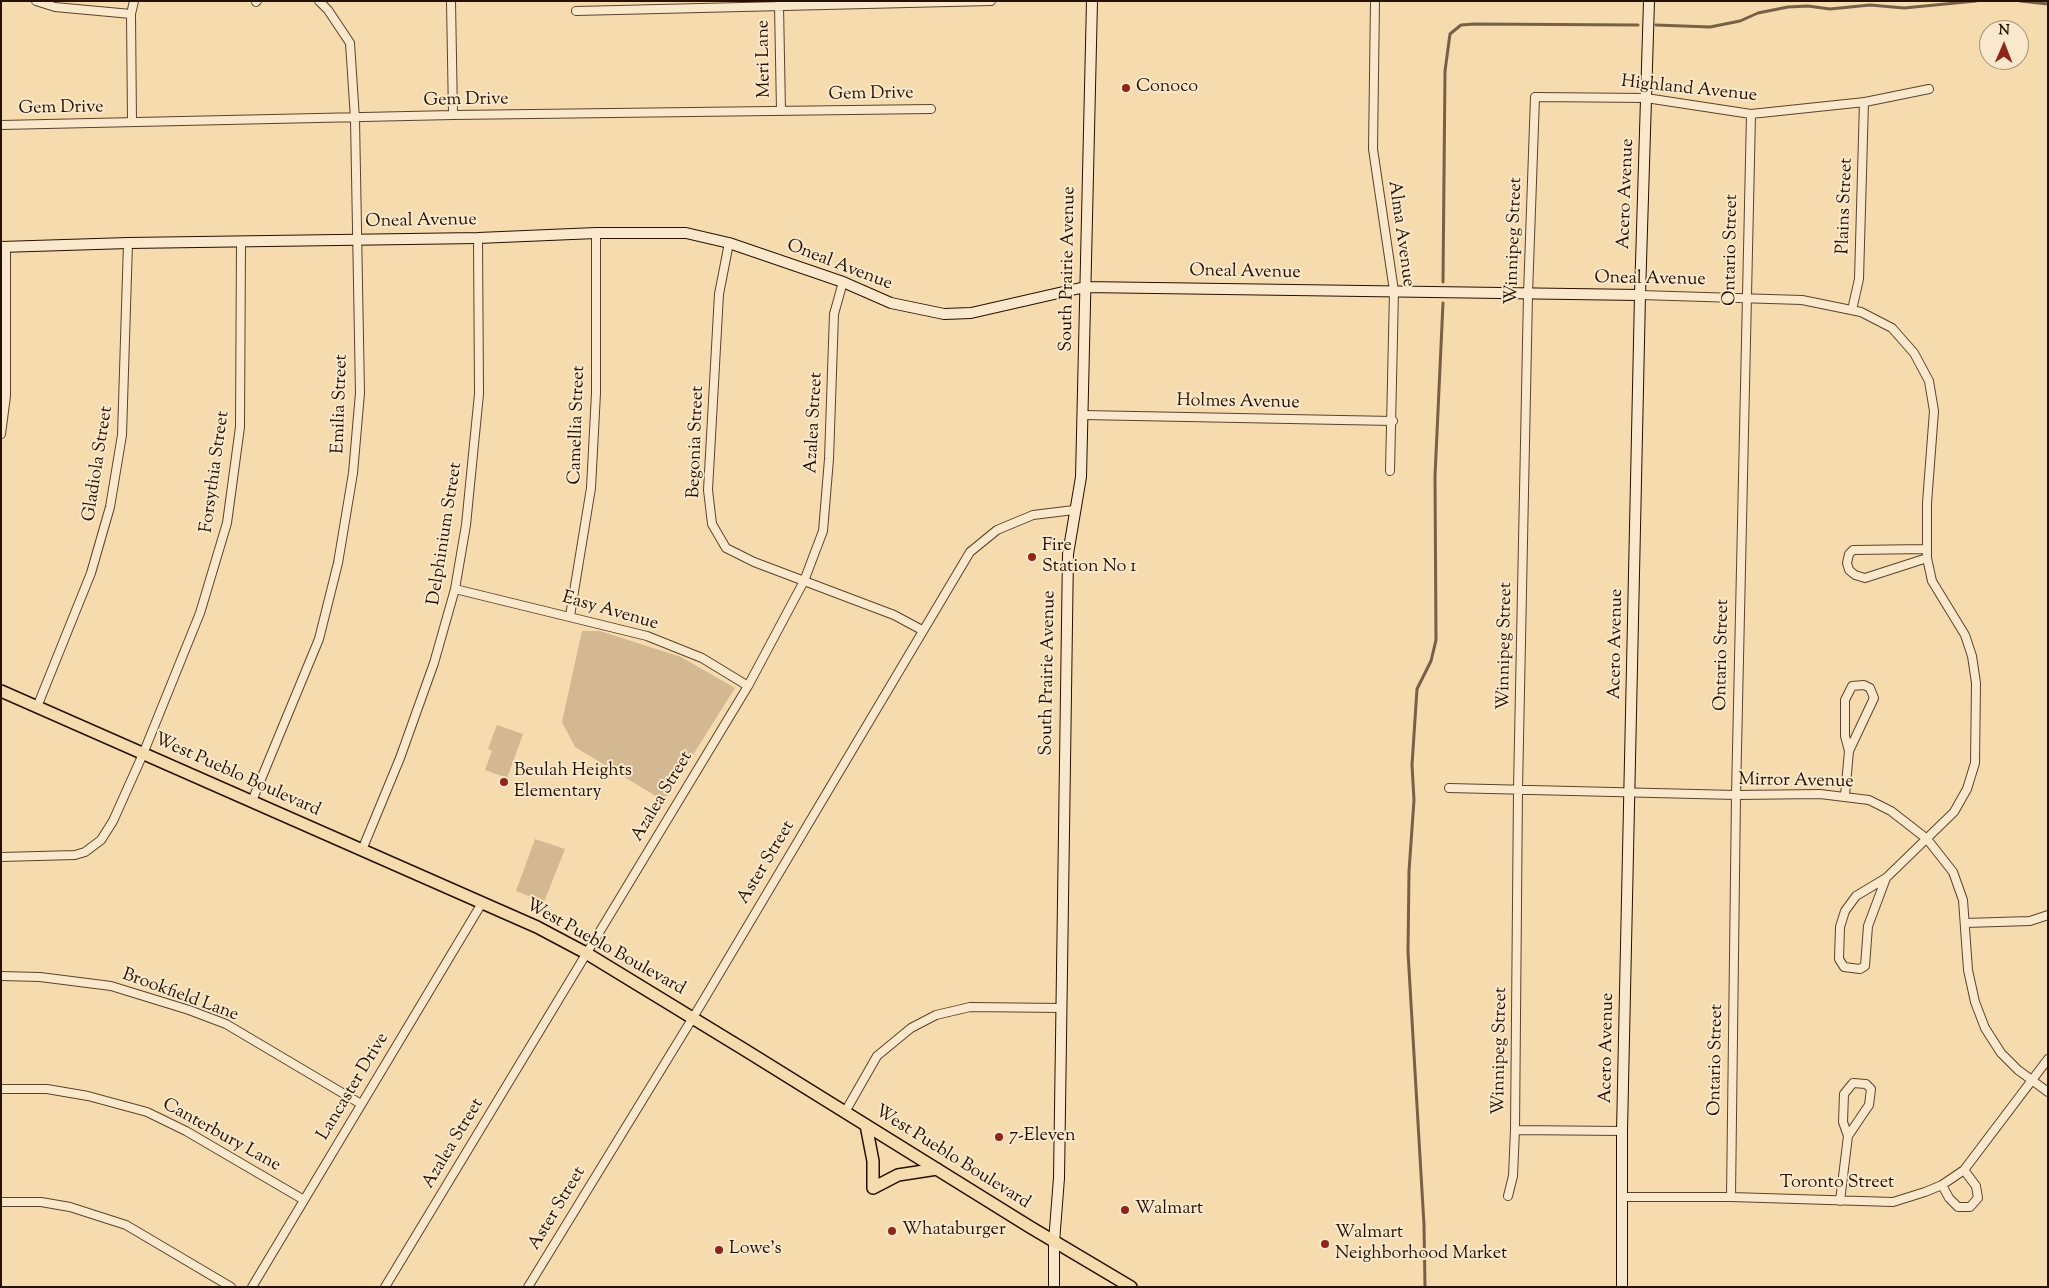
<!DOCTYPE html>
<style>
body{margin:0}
#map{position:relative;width:2049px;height:1288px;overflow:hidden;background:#f6dbaf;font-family:"Sorts Mill Goudy",serif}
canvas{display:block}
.frame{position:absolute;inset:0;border:2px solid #261000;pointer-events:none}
.north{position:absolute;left:1979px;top:20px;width:50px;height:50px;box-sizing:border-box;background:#f9e8cb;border:1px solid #a5927a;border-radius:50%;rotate:1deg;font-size:14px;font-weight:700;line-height:20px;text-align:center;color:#261000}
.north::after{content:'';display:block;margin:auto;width:18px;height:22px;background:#8f2418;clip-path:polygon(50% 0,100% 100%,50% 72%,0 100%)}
</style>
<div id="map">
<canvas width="2049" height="1288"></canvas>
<div class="frame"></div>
<div class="north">N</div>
</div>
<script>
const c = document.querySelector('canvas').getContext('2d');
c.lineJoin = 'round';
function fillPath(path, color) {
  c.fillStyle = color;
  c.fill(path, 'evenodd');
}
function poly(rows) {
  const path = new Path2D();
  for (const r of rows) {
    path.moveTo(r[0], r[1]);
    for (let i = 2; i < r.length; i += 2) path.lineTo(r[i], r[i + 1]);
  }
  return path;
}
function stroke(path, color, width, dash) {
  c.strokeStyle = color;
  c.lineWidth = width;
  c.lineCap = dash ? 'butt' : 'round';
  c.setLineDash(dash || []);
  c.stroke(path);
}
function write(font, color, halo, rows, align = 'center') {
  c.font = font + ' "Sorts Mill Goudy",serif';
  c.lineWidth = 4;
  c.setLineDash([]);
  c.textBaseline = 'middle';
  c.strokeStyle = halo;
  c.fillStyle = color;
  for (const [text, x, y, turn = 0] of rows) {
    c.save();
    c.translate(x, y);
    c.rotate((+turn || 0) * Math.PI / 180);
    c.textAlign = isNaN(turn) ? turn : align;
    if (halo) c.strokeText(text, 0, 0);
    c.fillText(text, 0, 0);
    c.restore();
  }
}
fillPath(poly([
 [582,631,600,631,681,657,735,688,664,801,575,747,562,722],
 [497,725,523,734,507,778,485,770,492,751,488,749],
 [535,839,565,849,544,902,516,891]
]), '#d3b891');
stroke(poly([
 [2020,1,2048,4],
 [1656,25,1710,27,1740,21,1758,13,1788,7,1808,6,1830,9,1870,5,1904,8,1976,1],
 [1443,282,1445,71,1450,34,1461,25,1474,24,1638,25],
 [1425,1287,1424,1225,1408,952,1409,871,1414,800,1412,765,1417,689,1431,661,1436,640,1435,476,1443,303]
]), '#786046', 3);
const street = poly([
 [36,1,55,7,131,14],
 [451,1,453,115],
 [1375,1,1373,149,1394,291,1390,471],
 [256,2,257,1],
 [779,5,781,111],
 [576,11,991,1],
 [132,122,131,14,134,1],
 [1,125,453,115,931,109],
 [729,243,719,294,708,490,712,524,726,548,754,562,894,615,922,630],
 [1640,295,1802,300,1861,312,1892,328,1914,353,1929,381,1934,411,1927,503,1927,558,1932,581,1965,635,1972,656,1976,683,1975,763,1967,789,1954,812,1886,878,1868,926,1865,966,1860,969,1844,967,1839,959,1840,927,1845,911,1856,896,1886,878],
 [1852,310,1859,279,1864,102],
 [1083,415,1393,421],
 [1,434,6,396,6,247],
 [1926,549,1853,550,1849,554,1847,563,1849,570,1855,575,1865,578,1927,558],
 [455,589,647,636,702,658,748,686],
 [570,616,591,488,596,393,596,233],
 [37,707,91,573,110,507,122,435,128,243],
 [1449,788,1736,795,1820,794,1869,800,1891,811,1927,839,1953,872,1963,900,1968,970,1975,1002,1985,1028,2001,1053,2018,1070,2048,1092],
 [1845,795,1849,751,1845,736,1845,700,1852,686,1864,685,1870,688,1874,698,1849,751],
 [252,801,319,639,338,563,353,473,360,393,355,119,350,43,328,10,319,1],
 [362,850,400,758,434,663,455,589,466,525,479,394,478,238],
 [1,857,75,855,85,852,101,840,113,821,143,754,200,613,227,523,240,427,241,242],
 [1965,923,2030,921,2048,915],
 [1,976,40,977,111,986,189,1010,226,1024,361,1104],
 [1,1089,47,1089,88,1096,147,1112,186,1131,304,1200],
 [845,1112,877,1056,911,1028,936,1015,970,1007,1061,1008],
 [1515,1130,1622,1131],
 [1942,1185,1949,1198,1958,1207,1970,1207,1978,1198,1976,1186,1964,1170],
 [1508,1196,1513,1176,1515,1130,1518,789,1528,294,1535,97,1646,98,1751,114,1865,102,1929,89],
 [1623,1197,1731,1197,1893,1202,1925,1192,1942,1185,1964,1170,2048,1059],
 [1731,1197,1736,795,1751,114],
 [1840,1201,1848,1136,1843,1122,1844,1094,1853,1083,1866,1084,1871,1089,1869,1105,1848,1136],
 [1,1202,41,1202,70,1207,126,1225,231,1287],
 [252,1287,482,903],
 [385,1287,748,686,804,581,823,531,829,459,834,314,843,282],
 [528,1287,700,1006,970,552,997,530,1033,515,1074,510]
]);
const secondary = poly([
 [1,247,128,243,478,238,596,233,686,233,729,243,843,282,891,303,944,314,971,313,1085,287,1640,295],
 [1054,1287,1054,1242,1059,1178,1068,554,1081,477,1092,1],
 [1622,1287,1622,1131,1640,295,1649,1]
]);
const primary = poly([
 [1,691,537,927,586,953,745,1050,1030,1227,1131,1287],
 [866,1125,873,1161,873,1188,898,1175,937,1169]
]);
stroke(street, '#5a432c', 10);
stroke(secondary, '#261000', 12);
stroke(primary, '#261000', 14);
stroke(street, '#f9e8cb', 8);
stroke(secondary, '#f9e8cb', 10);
stroke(primary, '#f6dbaf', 11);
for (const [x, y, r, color] of [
 [1126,88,5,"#8f2418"],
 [1032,557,5,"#8f2418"],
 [504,782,5,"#8f2418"],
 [999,1137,5,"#8f2418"],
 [1125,1210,5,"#8f2418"],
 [892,1231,5,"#8f2418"],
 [1325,1244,5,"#8f2418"],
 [719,1250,5,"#8f2418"]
]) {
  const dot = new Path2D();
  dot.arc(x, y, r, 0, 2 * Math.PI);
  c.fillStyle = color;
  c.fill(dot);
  stroke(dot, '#f9e8cb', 2);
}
write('18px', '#261000', '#f9e8cb', [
 ["Meri Lane",765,59,-91],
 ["Highland Avenue",1689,90,6],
 ["Gem Drive",871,95,-1],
 ["Gem Drive",466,101,-1],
 ["Gem Drive",61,109,-1],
 ["Acero Avenue",1627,194,-88],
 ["Plains Street",1846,206,-88],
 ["Oneal Avenue",421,222,-1],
 ["Alma Avenue",1400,234,82],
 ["Winnipeg Street",1515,241,-88],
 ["Ontario Street",1732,250,-89],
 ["Oneal Avenue",839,266,21],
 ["South Prairie Avenue",1069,269,-89],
 ["Oneal Avenue",1245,273,1],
 ["Oneal Avenue",1650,280,1],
 ["Holmes Avenue",1238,403,1],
 ["Emilia Street",341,404,-88],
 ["Azalea Street",815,423,-87],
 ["Camellia Street",578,425,-88],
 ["Begonia Street",697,442,-88],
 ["Gladiola Street",99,464,-81],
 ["Forsythia Street",216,472,-82],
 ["Delphinium Street",446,534,-81],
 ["Easy Avenue",610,612,16],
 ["Acero Avenue",1617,644,-89],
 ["Winnipeg Street",1506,646,-89],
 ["Ontario Street",1723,655,-89],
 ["South Prairie Avenue",1049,673,-89],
 ["West Pueblo Boulevard",237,776,24],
 ["Mirror Avenue",1796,782,1],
 ["Azalea Street",663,797,-59],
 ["Aster Street",767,863,-59],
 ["West Pueblo Boulevard",605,948,29],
 ["Brookfield Lane",180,996,20],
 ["Acero Avenue",1608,1048,-89],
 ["Winnipeg Street",1501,1051,-89],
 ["Ontario Street",1717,1060,-89],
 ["Lancaster Drive",354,1087,-59],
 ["Canterbury Lane",221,1136,29],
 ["Azalea Street",454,1144,-59],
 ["West Pueblo Boulevard",952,1158,32],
 ["Toronto Street",1837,1184],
 ["Aster Street",558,1209,-59]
]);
write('18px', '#261000', '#f9e8cb', [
 ["Conoco",1136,88],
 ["Fire",1042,547],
 ["Station No 1",1042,568],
 ["Beulah Heights",514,772],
 ["Elementary",514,793],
 ["7-Eleven",1009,1137],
 ["Walmart",1135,1210],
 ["Whataburger",902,1231],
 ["Walmart",1335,1234],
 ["Neighborhood Market",1335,1255],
 ["Lowe's",729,1250]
], 'left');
</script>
